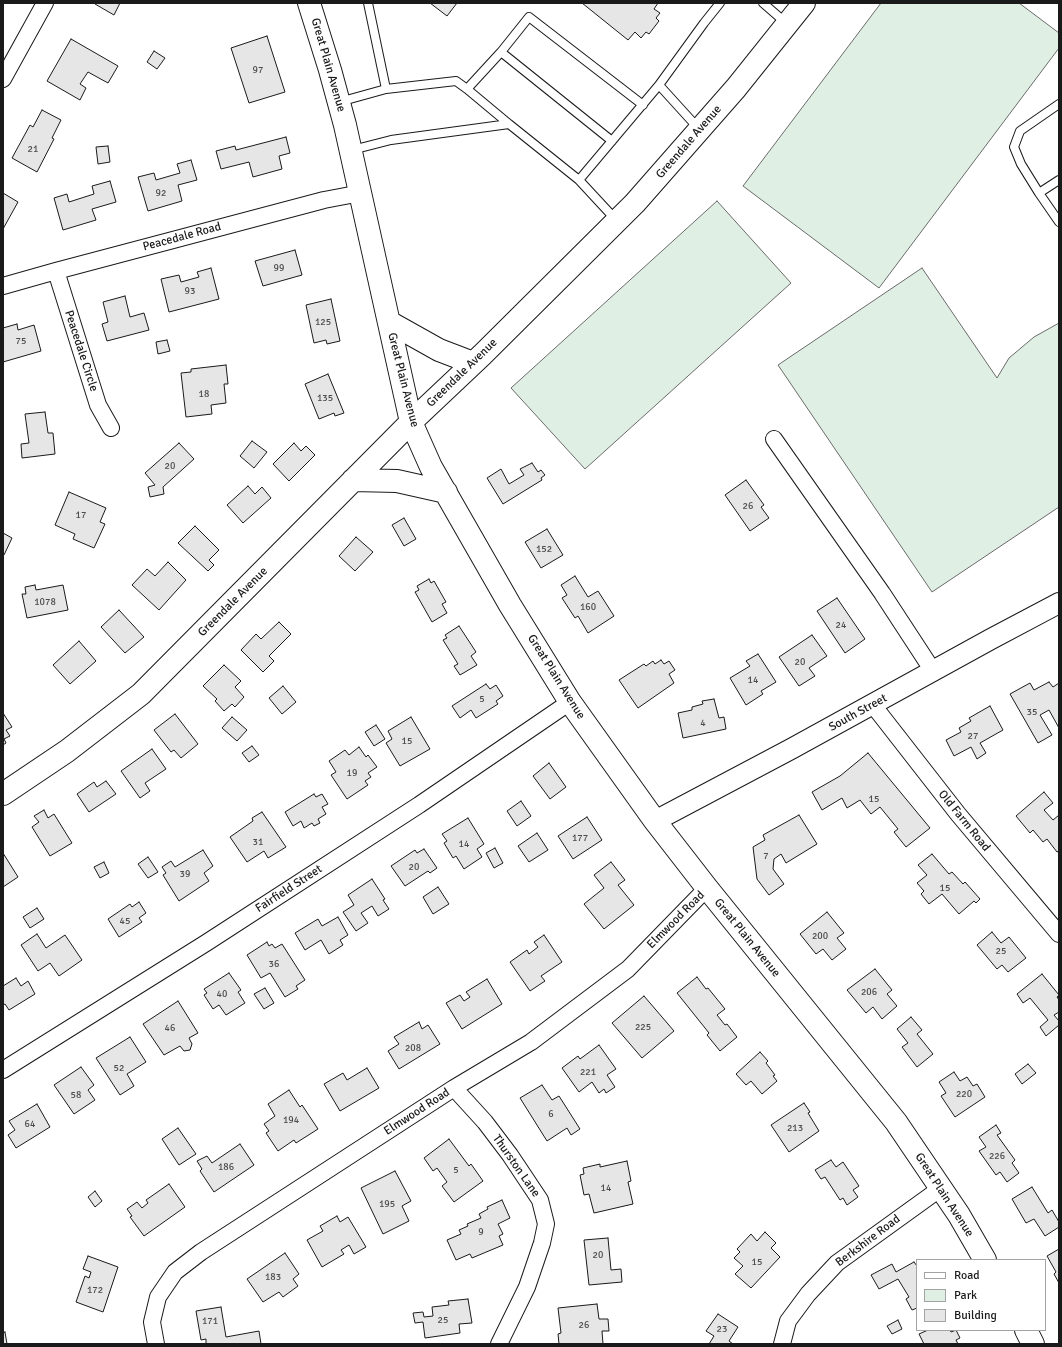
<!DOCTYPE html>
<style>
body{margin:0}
#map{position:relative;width:1062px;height:1347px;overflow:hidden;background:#fff;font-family:Signika,sans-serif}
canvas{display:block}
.frame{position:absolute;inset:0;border:4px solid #1a1a1a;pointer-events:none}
.legend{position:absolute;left:916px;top:1259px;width:130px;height:72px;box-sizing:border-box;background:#fff;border:1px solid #a3a3a3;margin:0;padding:5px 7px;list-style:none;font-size:12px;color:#1a1a1a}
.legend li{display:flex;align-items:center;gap:8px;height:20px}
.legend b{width:20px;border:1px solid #a3a3a3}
</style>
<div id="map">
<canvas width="1062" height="1347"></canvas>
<div class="frame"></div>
<ul class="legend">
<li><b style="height:5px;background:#fff"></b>Road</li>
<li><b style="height:11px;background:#e0efe3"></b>Park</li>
<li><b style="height:11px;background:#e6e6e6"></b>Building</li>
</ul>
</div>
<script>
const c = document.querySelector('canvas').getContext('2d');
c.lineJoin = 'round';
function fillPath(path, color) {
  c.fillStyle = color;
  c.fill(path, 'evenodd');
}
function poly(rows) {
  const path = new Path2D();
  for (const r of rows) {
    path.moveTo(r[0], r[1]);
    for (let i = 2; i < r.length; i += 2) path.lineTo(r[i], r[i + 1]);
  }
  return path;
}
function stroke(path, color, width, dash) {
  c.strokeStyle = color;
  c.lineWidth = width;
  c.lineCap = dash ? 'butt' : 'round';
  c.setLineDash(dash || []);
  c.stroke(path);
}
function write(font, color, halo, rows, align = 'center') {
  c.font = font + ' Signika,sans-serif';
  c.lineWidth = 3;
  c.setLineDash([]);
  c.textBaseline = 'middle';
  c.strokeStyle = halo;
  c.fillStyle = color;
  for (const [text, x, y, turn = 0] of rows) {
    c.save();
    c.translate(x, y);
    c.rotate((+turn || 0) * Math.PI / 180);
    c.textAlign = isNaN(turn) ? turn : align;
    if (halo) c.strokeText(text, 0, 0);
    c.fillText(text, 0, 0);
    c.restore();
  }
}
const green = poly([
 [881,3,1019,3,1059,33,1059,48,879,288,743,186,881,3],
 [717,201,791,283,585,469,511,388,717,201],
 [922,268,997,378,1009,358,1034,337,1059,323,1059,507,932,592,778,365,922,268]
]);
fillPath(green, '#e0efe3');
stroke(green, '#6a6a6a', 1);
const building = poly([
 [96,3,120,3,114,15,95,4,96,3],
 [430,3,457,3,447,16,430,3],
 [582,3,658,3,654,9,660,13,656,18,659,21,649,34,646,32,641,38,635,32,628,40,582,3],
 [267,36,285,92,249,103,231,48,267,36],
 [71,39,118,66,108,83,88,72,80,84,86,88,80,100,47,81,71,39],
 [154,51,165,58,157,69,147,62,154,51],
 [42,110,61,120,52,138,54,139,37,172,12,158,30,125,33,127,42,110],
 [286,137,290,153,279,156,282,169,253,177,249,162,221,169,216,151,235,146,236,150,286,137],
 [108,146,110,162,98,164,96,147,108,146],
 [191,160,197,180,178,185,182,201,148,211,138,177,154,173,156,180,180,173,177,164,191,160],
 [110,181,116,202,92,209,96,220,63,230,54,198,67,194,69,202,94,194,92,186,110,181],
 [3,193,18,202,3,229,3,193],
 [295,250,302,275,263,286,255,261,295,250],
 [211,268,219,299,169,312,161,279,179,275,181,282,199,277,197,272,211,268],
 [125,296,130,317,144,313,149,330,107,341,102,324,108,322,103,302,125,296],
 [331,299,340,341,327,344,326,340,314,343,306,305,331,299],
 [17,324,18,330,34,325,41,351,3,362,3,328,17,324],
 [167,340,170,351,158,354,156,342,167,340],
 [226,365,228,384,224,384,226,403,211,405,212,414,186,417,181,373,191,372,191,369,226,365],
 [328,374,344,413,335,416,334,413,319,419,305,384,328,374],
 [45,412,48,433,53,433,55,454,22,458,21,444,29,443,25,414,45,412],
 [252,441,267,452,254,468,240,456,252,441],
 [179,443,194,459,163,487,164,494,150,497,148,487,155,485,145,473,179,443],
 [294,443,301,451,306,446,315,455,289,481,273,464,294,443],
 [532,463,538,472,541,470,545,475,541,478,542,480,503,504,487,478,501,469,509,484,524,475,520,469,532,463],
 [746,480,764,505,761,507,769,518,750,531,725,495,746,480],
 [248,486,255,494,262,487,271,498,243,523,227,505,248,486],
 [69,492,106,508,100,522,105,524,94,548,73,539,75,534,55,525,69,492],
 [404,518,416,539,404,546,392,525,404,518],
 [195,526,219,550,209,560,214,565,208,571,178,543,195,526],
 [547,529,563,555,541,568,525,542,547,529],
 [3,533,12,538,4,555,3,554,3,533],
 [356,537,373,552,355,571,339,556,356,537],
 [168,562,186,580,159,610,132,585,147,569,155,576,168,562],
 [575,576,588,597,598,591,614,616,588,633,578,616,575,618,562,598,567,595,561,585,575,576],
 [429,579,431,583,434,581,446,602,442,604,447,613,432,622,415,592,419,590,417,586,429,579],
 [35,585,36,590,63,585,68,610,27,618,22,594,26,594,25,587,35,585],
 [837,598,865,639,845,653,817,611,837,598],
 [119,610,144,637,125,653,101,627,119,610],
 [279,622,291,634,269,656,274,661,263,672,241,650,256,634,261,639,279,622],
 [459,626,476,652,471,656,477,665,460,675,454,666,458,664,443,640,447,638,445,635,459,626],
 [812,635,827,656,809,668,815,676,799,686,779,657,812,635],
 [79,641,96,661,70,684,53,665,79,641],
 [758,654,776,682,761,691,763,694,746,705,730,678,750,666,746,661,758,654],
 [661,660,664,664,669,661,675,670,669,674,674,683,638,708,619,680,644,664,646,666,653,661,655,664,661,660],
 [224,665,241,681,235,687,244,697,235,707,232,704,224,711,215,701,217,699,203,686,224,665],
 [1049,682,1053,687,1059,683,1059,728,1049,710,1040,715,1052,735,1038,743,1010,694,1030,683,1034,690,1049,682],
 [486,684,490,689,496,685,503,696,496,701,498,704,476,718,471,710,460,718,452,706,486,684],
 [283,686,296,702,282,714,269,698,283,686],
 [714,699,719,718,724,717,726,729,683,738,678,713,692,710,692,707,703,704,702,701,714,699],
 [990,706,1003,730,980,743,986,753,977,759,971,747,954,756,946,740,961,732,959,728,971,721,969,718,990,706],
 [3,713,12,727,6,730,10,736,4,739,6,743,3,745,3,713],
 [175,714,198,744,181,758,174,750,171,752,154,730,175,714],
 [232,717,247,730,237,741,222,728,232,717],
 [411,717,430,749,400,766,386,743,392,739,388,731,411,717],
 [376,725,385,739,374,746,365,732,376,725],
 [252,746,259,755,249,762,242,753,252,746],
 [359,747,366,757,368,755,377,767,368,773,371,777,365,781,368,785,347,799,331,775,336,772,329,761,345,750,349,755,359,747],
 [152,749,166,769,145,783,150,791,140,798,121,771,152,749],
 [868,753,930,828,906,847,894,832,898,829,880,807,871,814,860,800,847,808,842,798,822,810,812,792,840,776,868,753],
 [549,763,566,787,550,799,533,776,549,763],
 [106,781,116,794,89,812,77,794,94,782,97,787,106,781],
 [1044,792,1053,803,1044,810,1053,820,1059,815,1059,851,1057,852,1047,839,1043,842,1033,830,1030,833,1016,816,1044,792],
 [314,794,316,797,322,794,328,804,322,807,326,814,318,819,320,823,314,826,312,823,304,828,301,821,293,826,285,812,314,794],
 [521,801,531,816,517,826,507,811,521,801],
 [44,810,48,818,54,814,72,843,50,856,32,827,39,822,34,816,44,810],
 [262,812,286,847,268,858,264,851,247,862,230,837,253,821,252,818,262,812],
 [799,815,817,844,786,863,781,854,774,859,773,869,784,884,769,895,757,879,753,847,765,840,763,835,799,815],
 [587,817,602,840,573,859,558,836,587,817],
 [468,818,484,844,477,849,482,857,464,869,456,856,453,858,444,843,447,841,442,834,468,818],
 [537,833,548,850,529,862,518,846,537,833],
 [495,848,503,863,494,868,486,853,495,848],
 [424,849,437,868,430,873,428,871,405,886,391,866,415,850,417,853,424,849],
 [203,850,213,866,204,873,209,881,179,901,163,875,166,873,162,867,171,861,175,867,203,850],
 [3,853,18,877,3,887,3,853],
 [932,854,949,874,952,872,963,884,965,882,980,899,976,903,974,901,959,914,942,894,929,904,921,894,924,891,917,883,927,875,918,865,932,854],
 [148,857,158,872,148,878,138,864,148,857],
 [104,862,109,873,100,878,94,867,104,862],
 [611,862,625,880,618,885,634,905,604,929,584,904,604,888,594,875,611,862],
 [372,879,385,899,383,900,389,909,378,916,372,906,361,913,368,923,356,931,343,912,354,905,348,895,372,879],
 [438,887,449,904,433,914,423,897,438,887],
 [139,902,146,913,139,918,142,922,119,937,108,919,130,904,132,907,139,902],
 [37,908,44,919,30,928,23,917,37,908],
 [827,912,844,933,837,938,846,949,832,960,823,949,816,954,800,934,827,912],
 [338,917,348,935,340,940,343,945,329,954,321,940,305,950,295,933,318,919,322,926,338,917],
 [992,932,1001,943,1009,937,1026,958,1008,972,1002,965,997,969,977,945,992,932],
 [37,934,46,948,65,935,82,960,59,976,50,963,38,971,21,945,37,934],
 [544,935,562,962,541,976,545,981,530,991,510,962,527,950,529,954,538,947,534,942,544,935],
 [267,942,269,946,272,944,275,948,282,944,305,980,296,986,298,989,285,997,270,973,261,978,247,955,267,942],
 [875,969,892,990,887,994,897,1006,882,1019,873,1007,866,1013,847,990,875,969],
 [229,973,241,990,238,992,245,1003,226,1015,219,1005,213,1009,204,995,207,993,204,989,229,973],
 [1042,974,1059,995,1057,997,1059,1000,1059,1012,1054,1015,1059,1021,1059,1025,1046,1036,1040,1027,1048,1020,1030,998,1023,1003,1017,994,1042,974],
 [697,977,706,989,708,988,725,1009,717,1015,725,1025,727,1024,737,1037,720,1051,707,1035,709,1033,677,993,697,977],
 [16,978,21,986,28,981,35,994,9,1010,5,1004,3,1005,3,986,16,978],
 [487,979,502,1004,462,1029,446,1003,460,995,464,1001,470,997,466,992,487,979],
 [265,988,274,1003,264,1009,254,994,265,988],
 [644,996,674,1031,642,1058,612,1023,644,996],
 [178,1001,198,1033,189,1038,192,1044,190,1050,184,1051,180,1046,164,1055,143,1024,178,1001],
 [911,1017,922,1030,917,1034,933,1054,917,1067,902,1047,908,1043,897,1029,911,1017],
 [419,1022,422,1029,428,1025,440,1044,399,1069,388,1051,399,1044,394,1037,419,1022],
 [130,1037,146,1062,127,1074,134,1086,120,1095,96,1058,130,1037],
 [599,1045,616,1069,607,1075,615,1087,606,1093,604,1089,599,1093,592,1082,579,1092,562,1068,578,1056,580,1059,599,1045],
 [760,1052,768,1061,766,1063,775,1075,773,1076,777,1081,762,1094,751,1081,746,1085,736,1074,760,1052],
 [1028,1064,1036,1073,1022,1084,1015,1074,1028,1064],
 [81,1067,94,1085,88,1090,95,1100,74,1114,54,1085,81,1067],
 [367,1068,379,1088,340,1111,324,1084,343,1073,347,1080,367,1068],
 [954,1072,960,1081,967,1077,973,1086,977,1084,985,1097,955,1117,941,1096,946,1093,939,1082,954,1072],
 [542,1085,552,1100,559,1096,580,1129,571,1135,567,1128,547,1141,520,1098,542,1085],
 [289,1090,300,1107,302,1105,318,1129,296,1143,294,1140,278,1151,266,1133,269,1131,264,1124,275,1116,268,1104,289,1090],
 [804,1103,810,1112,808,1113,819,1131,789,1152,771,1125,804,1103],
 [37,1104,50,1127,16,1148,8,1135,15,1130,9,1121,37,1104],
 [996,1125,1001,1133,997,1135,1015,1160,1012,1163,1019,1173,1007,1182,1000,1172,996,1175,979,1151,986,1147,979,1137,996,1125],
 [178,1128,196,1154,179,1165,162,1139,178,1128],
 [449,1139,469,1166,471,1164,483,1181,454,1202,442,1186,447,1182,437,1168,433,1171,424,1158,449,1139],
 [240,1144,254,1165,214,1192,200,1171,202,1169,197,1161,207,1156,212,1163,240,1144],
 [831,1160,836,1167,843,1162,859,1186,853,1190,858,1197,847,1205,843,1198,840,1200,825,1177,821,1179,815,1170,831,1160],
 [627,1161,631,1181,628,1182,633,1204,594,1213,589,1194,584,1195,580,1175,584,1174,583,1168,600,1164,600,1167,627,1161],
 [395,1171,411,1201,402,1206,409,1221,383,1234,361,1188,395,1171],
 [169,1184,185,1207,144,1236,130,1217,132,1216,127,1209,137,1202,142,1208,148,1203,146,1200,169,1184],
 [1032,1187,1048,1213,1052,1210,1059,1222,1059,1227,1045,1236,1034,1219,1026,1223,1012,1199,1032,1187],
 [95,1191,102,1201,95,1207,88,1197,95,1191],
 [502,1200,510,1218,498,1224,503,1234,499,1236,503,1245,472,1258,470,1254,456,1260,447,1240,461,1234,459,1230,468,1226,467,1224,481,1218,479,1214,488,1209,487,1207,502,1200],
 [337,1216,340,1222,348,1217,366,1247,354,1254,349,1245,341,1250,344,1254,322,1267,307,1240,323,1231,320,1226,337,1216],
 [765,1232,776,1243,771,1248,780,1257,751,1288,735,1274,743,1266,734,1258,740,1252,737,1249,751,1234,757,1241,765,1232],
 [608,1238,611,1270,621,1269,622,1282,589,1285,584,1240,608,1238],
 [1059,1249,1059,1283,1054,1274,1056,1272,1047,1256,1059,1249],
 [285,1253,299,1274,293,1279,298,1286,283,1297,279,1292,263,1302,247,1279,285,1253],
 [88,1256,118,1267,103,1312,76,1302,85,1276,89,1278,91,1272,83,1269,88,1256],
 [914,1262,917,1266,917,1308,912,1310,906,1299,909,1297,898,1279,879,1289,871,1275,892,1264,896,1272,914,1262],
 [468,1299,472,1323,459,1324,460,1333,425,1338,423,1322,415,1323,413,1313,423,1312,424,1317,433,1316,432,1307,449,1305,448,1301,468,1299],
 [597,1304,599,1319,608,1319,609,1331,602,1331,603,1344,559,1344,558,1334,561,1333,558,1308,597,1304],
 [221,1307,226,1337,259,1331,261,1344,206,1344,206,1339,201,1340,196,1311,221,1307],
 [718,1314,738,1327,729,1341,733,1344,709,1344,714,1336,706,1331,718,1314],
 [898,1320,902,1329,892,1334,887,1326,898,1320],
 [928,1330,950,1330,951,1332,956,1330,960,1338,956,1340,958,1344,924,1344,919,1334,928,1330],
 [5,1332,7,1344,3,1344,3,1333,5,1332]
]);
fillPath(building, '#e6e6e6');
stroke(building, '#1a1a1a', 1);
const service = poly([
 [368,3,386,89],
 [763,3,786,23],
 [659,85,699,129],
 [467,89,509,124],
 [339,102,386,89,456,81,467,89,501,52],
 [1059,104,1020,131,1014,147,1021,164,1039,193,1059,180],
 [612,141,501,52,529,17,643,105],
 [352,150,391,140,509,124,579,180,617,221],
 [579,180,659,85,704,23,720,3],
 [1039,193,1059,222]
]);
const minor = poly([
 [3,79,45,3],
 [56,271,98,405,111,428],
 [3,286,56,271,324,200,361,193],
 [774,439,882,593,933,671],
 [873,705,958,814,1059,934],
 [3,1070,206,943,419,805,570,702],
 [454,1088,485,1122,510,1155,540,1200,546,1224,542,1243,527,1287,499,1344],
 [156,1344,152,1322,158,1297,175,1272,201,1252,454,1088,531,1042,628,969,707,888],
 [782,1344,788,1321,808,1294,837,1263,941,1188]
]);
const tertiary = poly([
 [655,821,791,749,991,639,1059,603]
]);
const secondary = poly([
 [309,3,330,70,345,125,411,422,431,467,510,605,570,702,655,821,707,888,896,1122,959,1215,985,1260],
 [389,322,439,350,473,363],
 [353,480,397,481,446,492],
 [3,794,67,751,141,694,411,422,482,355,635,203,736,88,804,3],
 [1026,1330,1033,1344]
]);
stroke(service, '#1a1a1a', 10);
stroke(minor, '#1a1a1a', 18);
stroke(tertiary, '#1a1a1a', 22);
stroke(secondary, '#1a1a1a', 24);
stroke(service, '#fff', 8);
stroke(minor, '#fff', 16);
stroke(tertiary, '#fff', 20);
stroke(secondary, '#fff', 22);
write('10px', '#4d4d4d', null, [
 ["97",258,70],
 ["21",33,149],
 ["92",161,193],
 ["99",279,268],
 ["93",190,291],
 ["125",323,322],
 ["75",21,341],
 ["18",204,394],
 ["135",325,398],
 ["20",170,466],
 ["26",748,506],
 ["17",81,515],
 ["152",544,549],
 ["1078",45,602],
 ["160",588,607],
 ["24",841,625],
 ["20",800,662],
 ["14",753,680],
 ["5",482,699],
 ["35",1032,712],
 ["4",703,723],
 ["27",973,736],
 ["15",407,741],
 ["19",352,773],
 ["15",874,799],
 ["177",580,838],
 ["31",258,842],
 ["14",464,844],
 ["7",766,856],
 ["20",414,867],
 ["39",185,874],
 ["15",945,888],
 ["45",125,921],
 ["200",820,936],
 ["25",1001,951],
 ["36",274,964],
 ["206",869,992],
 ["40",222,994],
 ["225",643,1027],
 ["46",170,1028],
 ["208",413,1048],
 ["52",119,1068],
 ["221",588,1072],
 ["220",964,1094],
 ["58",76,1095],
 ["6",551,1114],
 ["194",291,1120],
 ["64",30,1124],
 ["213",795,1128],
 ["226",997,1156],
 ["186",226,1167],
 ["5",456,1170],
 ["14",606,1188],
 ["195",387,1204],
 ["9",481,1232],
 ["20",598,1255],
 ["15",757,1262],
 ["183",273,1277],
 ["172",95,1290],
 ["25",443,1320],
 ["171",210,1321],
 ["26",584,1325],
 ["23",722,1329]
]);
write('12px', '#1a1a1a', '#fff', [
 ["Great Plain Avenue",328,65,74],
 ["Greendale Avenue",689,142,-49],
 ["Peacedale Road",182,237,-15],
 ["Peacedale Circle",81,351,72],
 ["Greendale Avenue",462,373,-44],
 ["Great Plain Avenue",403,380,76],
 ["Greendale Avenue",233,602,-45],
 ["Great Plain Avenue",556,677,58],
 ["South Street",858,713,-29],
 ["Old Farm Road",964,821,51],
 ["Fairfield Street",289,889,-33],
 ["Elmwood Road",676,920,-45],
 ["Great Plain Avenue",747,938,51],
 ["Elmwood Road",417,1112,-33],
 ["Thurston Lane",516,1166,55],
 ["Great Plain Avenue",944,1195,57],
 ["Berkshire Road",868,1241,-37]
]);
</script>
